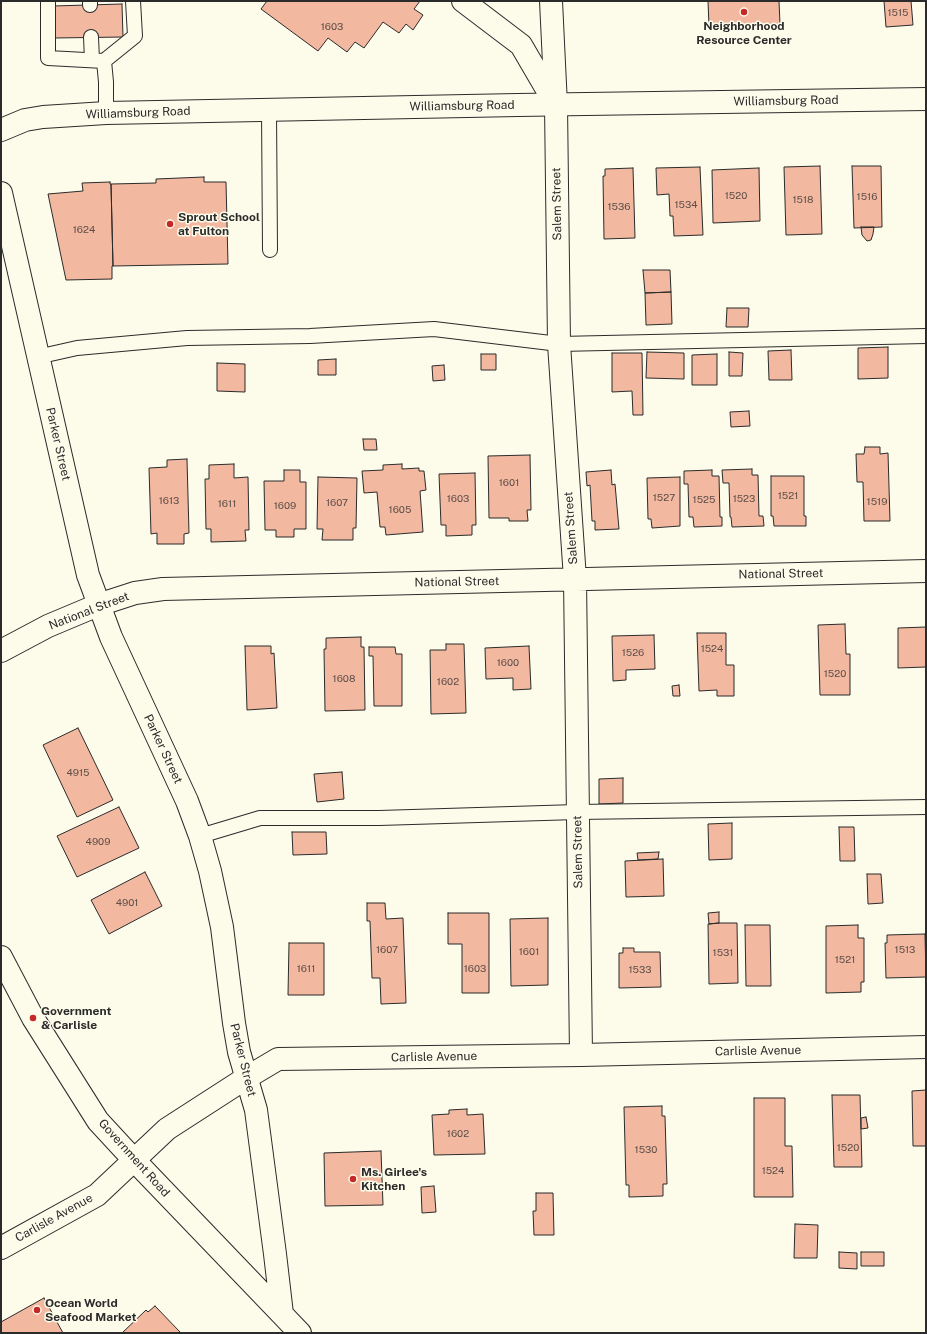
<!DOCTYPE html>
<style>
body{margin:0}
#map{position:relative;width:927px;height:1334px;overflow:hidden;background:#fdfbea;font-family:"Public Sans",sans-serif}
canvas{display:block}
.frame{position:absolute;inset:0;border:2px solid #2b2b2b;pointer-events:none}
</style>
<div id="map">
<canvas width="927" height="1334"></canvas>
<div class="frame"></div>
</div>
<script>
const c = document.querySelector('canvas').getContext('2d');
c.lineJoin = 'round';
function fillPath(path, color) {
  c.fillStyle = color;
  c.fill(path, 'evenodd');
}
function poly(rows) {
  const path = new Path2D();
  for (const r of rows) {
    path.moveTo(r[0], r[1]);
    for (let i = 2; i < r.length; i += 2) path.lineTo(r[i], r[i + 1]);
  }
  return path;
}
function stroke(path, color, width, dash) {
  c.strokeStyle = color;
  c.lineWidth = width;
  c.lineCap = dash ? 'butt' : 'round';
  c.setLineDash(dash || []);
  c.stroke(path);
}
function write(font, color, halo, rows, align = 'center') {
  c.font = font + ' "Public Sans",sans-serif';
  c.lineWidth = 3;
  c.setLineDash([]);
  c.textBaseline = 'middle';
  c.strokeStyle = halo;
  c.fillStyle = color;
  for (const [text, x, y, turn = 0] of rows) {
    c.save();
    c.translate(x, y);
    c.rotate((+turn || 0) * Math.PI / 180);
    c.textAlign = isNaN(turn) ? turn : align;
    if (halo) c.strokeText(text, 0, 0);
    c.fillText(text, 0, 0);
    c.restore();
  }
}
const building = poly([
 [267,1,420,1,414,9,423,15,413,30,406,24,399,33,383,22,364,48,355,42,347,52,328,38,318,51,261,9,267,1],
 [708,1,779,1,780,24,709,26,708,1],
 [884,1,911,1,913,25,886,27,884,1],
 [122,4,123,37,54,38,53,6,122,4],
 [820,166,822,234,786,235,784,167,820,166],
 [852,166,881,166,882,227,854,228,852,166],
 [700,167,703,235,674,236,673,216,670,216,669,194,657,195,656,168,700,167],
 [633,168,635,238,604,239,603,176,605,176,605,169,633,168],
 [759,168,760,221,713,223,712,170,759,168],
 [204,177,204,182,226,182,228,264,113,266,111,184,156,183,156,179,204,177],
 [110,182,110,184,111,184,113,266,112,266,112,279,66,280,48,194,83,191,82,183,110,182],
 [861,227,874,227,873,234,871,240,867,241,862,235,861,227],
 [643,270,670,270,671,292,645,293,643,270],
 [671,292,672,324,646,325,645,293,671,292],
 [727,308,749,308,748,327,726,327,727,308],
 [888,347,888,378,858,379,858,348,888,347],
 [791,350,792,380,769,380,768,351,791,350],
 [647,352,684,353,684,379,646,378,647,352],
 [729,352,743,353,742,376,729,376,729,352],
 [612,353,642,353,643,415,633,415,632,391,612,392,612,353],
 [481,354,496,354,496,370,481,370,481,354],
 [717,354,717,385,692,385,692,355,717,354],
 [336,359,336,375,318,375,318,360,336,359],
 [217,363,245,364,245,392,217,391,217,363],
 [444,365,445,380,433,381,432,366,444,365],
 [749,411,750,426,731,427,730,412,749,411],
 [363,439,376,439,377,450,364,450,363,439],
 [865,447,880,447,880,454,888,453,890,521,864,521,863,482,857,482,856,454,864,454,865,447],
 [530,455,531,510,527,510,528,521,509,521,509,518,489,518,488,456,530,455],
 [187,459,189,533,184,534,184,544,157,544,157,533,151,534,149,468,167,467,167,460,187,459],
 [234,464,234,478,248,477,249,530,245,530,246,541,211,542,211,529,206,529,205,479,209,479,209,465,234,464],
 [402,464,402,469,419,468,419,471,424,471,426,490,420,491,423,532,386,535,385,527,380,527,377,492,364,493,362,471,383,470,383,465,402,464],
 [752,469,752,475,758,475,759,516,763,516,764,526,732,527,731,517,730,517,729,483,723,483,722,470,752,469],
 [284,470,300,470,300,482,306,482,306,529,294,529,294,537,276,537,276,530,265,530,264,481,284,481,284,470],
 [611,470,612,485,615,484,619,529,595,530,595,521,592,521,590,485,587,486,586,472,611,470],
 [712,470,712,476,719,476,720,517,722,517,722,526,694,527,693,517,689,517,688,484,684,484,684,471,712,470],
 [475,473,476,525,472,525,472,535,446,536,446,525,441,525,439,474,475,473],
 [771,476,804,476,804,516,806,516,806,526,774,526,773,516,771,516,771,476],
 [318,477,357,478,356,528,353,528,353,540,322,540,323,529,317,529,318,477],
 [680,477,680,526,652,528,651,519,648,519,647,478,680,477],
 [845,624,846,654,850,654,850,695,820,695,818,625,845,624],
 [926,627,926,667,898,668,898,628,926,627],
 [697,633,726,633,726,665,734,665,734,696,717,696,717,690,699,691,697,633],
 [654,635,655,669,626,670,626,680,613,681,612,636,654,635],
 [361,637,361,647,364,647,365,710,325,711,324,649,326,649,326,638,361,637],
 [446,644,464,644,466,713,431,714,430,650,446,650,446,644],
 [245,646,271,646,271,654,274,653,277,708,247,710,245,646],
 [529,646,531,689,513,690,513,678,486,679,485,648,529,646],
 [369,647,395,647,396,654,402,654,402,706,374,706,373,656,369,656,369,647],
 [679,685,680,696,673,696,672,686,679,685],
 [78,728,113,800,77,817,43,745,78,728],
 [342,772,344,799,317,802,314,774,342,772],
 [623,778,623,803,599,804,599,779,623,778],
 [119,807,139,848,77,877,57,836,119,807],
 [732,823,732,859,709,860,708,824,732,823],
 [839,827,854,827,855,861,840,861,839,827],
 [292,832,326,832,327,854,293,855,292,832],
 [659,852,658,859,638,860,637,853,659,852],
 [663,859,664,896,626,897,625,861,663,859],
 [145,872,162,906,109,934,91,900,145,872],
 [867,874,881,874,883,903,868,904,867,874],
 [367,903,385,903,386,919,403,918,406,1003,381,1004,380,978,372,978,370,921,367,921,367,903],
 [719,912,719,923,709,924,708,913,719,912],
 [448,913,489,913,489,993,462,993,462,944,448,944,448,913],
 [548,918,548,985,511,986,510,919,548,918],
 [719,923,737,923,738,983,709,984,708,924,719,923],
 [745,925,770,925,771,986,746,986,745,925],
 [858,925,858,938,864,938,864,982,861,982,861,992,826,993,826,926,858,925],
 [925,934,926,977,886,978,885,943,887,943,887,935,925,934],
 [289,943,324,943,324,995,288,995,289,943],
 [623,948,634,948,634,952,660,952,661,987,619,988,619,953,623,953,623,948],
 [926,1090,926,1146,913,1146,912,1091,926,1090],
 [832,1095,860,1095,862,1167,834,1167,832,1095],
 [754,1098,785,1098,785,1146,792,1146,793,1197,754,1197,754,1098],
 [662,1106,662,1116,665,1116,667,1184,663,1184,663,1196,629,1197,629,1185,626,1185,624,1107,662,1106],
 [467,1109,467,1115,483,1114,485,1154,434,1155,432,1115,449,1114,449,1110,467,1109],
 [866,1117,868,1128,861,1129,861,1118,866,1117],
 [381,1151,383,1205,325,1206,324,1153,381,1151],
 [434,1186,436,1212,422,1213,421,1187,434,1186],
 [536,1193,553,1193,554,1235,534,1235,533,1211,536,1211,536,1193],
 [795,1224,818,1225,817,1258,794,1258,795,1224],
 [839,1252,857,1253,857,1269,839,1268,839,1252],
 [861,1252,884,1252,884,1266,861,1266,861,1252],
 [44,1298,63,1333,1,1333,1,1322,44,1298],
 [155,1306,180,1332,178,1333,122,1333,146,1310,148,1312,155,1306]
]);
fillPath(building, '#f2b8a0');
stroke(building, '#2b2b2b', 1);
const lane = poly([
 [48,1,48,58,104,61,135,36,133,1],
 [90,1,90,5],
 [91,37,92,60],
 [104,61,106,82,106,113],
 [269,110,270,250],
 [37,357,77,348,187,338,310,336,434,329,559,344,926,336],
 [200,836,260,818,379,818,577,812,926,807]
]);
const street = poly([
 [551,1,556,105,559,344,575,579,581,1055],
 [1,651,48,626,98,605,135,593,163,589,926,571],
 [246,1078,278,1059,581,1055,926,1047]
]);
const secondary = poly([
 [463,1,521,45,556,105],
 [1,193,88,575,111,637,187,801,200,836,210,871,222,927,234,1023,239,1052,256,1110,275,1254,282,1314],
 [1,957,33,1018,98,1121,134,1160,300,1333],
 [1,1248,97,1195,167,1129,246,1078]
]);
const primary = poly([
 [1,130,25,120,43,117,106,113,518,105,926,99]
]);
stroke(lane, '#2b2b2b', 16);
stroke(street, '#2b2b2b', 24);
stroke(secondary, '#2b2b2b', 24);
stroke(primary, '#2b2b2b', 24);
stroke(lane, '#fdfbea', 14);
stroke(street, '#fdfbea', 22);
stroke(secondary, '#fdfbea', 22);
stroke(primary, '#fdfbea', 22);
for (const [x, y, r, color] of [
 [744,12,4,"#c62828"],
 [170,224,4,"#c62828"],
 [33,1018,4,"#c62828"],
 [353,1179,4,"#c62828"],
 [37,1310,4,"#c62828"]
]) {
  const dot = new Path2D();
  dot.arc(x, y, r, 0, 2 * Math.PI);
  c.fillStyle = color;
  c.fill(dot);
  stroke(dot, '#fdfbea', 1.5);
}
write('10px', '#5d4e48', null, [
 ["1515",898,13],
 ["1603",332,27],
 ["1520",736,196],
 ["1516",867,197],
 ["1518",803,200],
 ["1534",686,205],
 ["1536",619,207],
 ["1624",84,230],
 ["1601",509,483],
 ["1521",788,496],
 ["1527",664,498],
 ["1603",458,499],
 ["1523",744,499],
 ["1525",704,500],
 ["1613",169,501],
 ["1519",877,502],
 ["1607",337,503],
 ["1611",227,504],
 ["1609",285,506],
 ["1605",400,510],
 ["1524",712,649],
 ["1526",633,653],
 ["1600",508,663],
 ["1520",835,674],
 ["1608",344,679],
 ["1602",448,682],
 ["4915",78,773],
 ["4909",98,842],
 ["4901",127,903],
 ["1607",387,950],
 ["1513",905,950],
 ["1601",529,952],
 ["1531",723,953],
 ["1521",845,960],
 ["1611",306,969],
 ["1603",475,969],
 ["1533",640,970],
 ["1602",458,1134],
 ["1520",848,1148],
 ["1530",646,1150],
 ["1524",773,1171]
]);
write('bold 12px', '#2b2b2b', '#fdfbea', [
 ["Neighborhood",744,26,"center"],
 ["Resource Center",744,40,"center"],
 ["Sprout School",178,217],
 ["at Fulton",178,231],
 ["Government",41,1011],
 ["& Carlisle",41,1025],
 ["Ms. Girlee's",361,1172],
 ["Kitchen",361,1186],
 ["Ocean World",45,1303],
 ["Seafood Market",45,1317]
], 'left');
write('12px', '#2b2b2b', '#fdfbea', [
 ["Williamsburg Road",786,101,-1],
 ["Williamsburg Road",462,106,-1],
 ["Williamsburg Road",138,113,-2],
 ["Salem Street",557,204,-91],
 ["Parker Street",58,444,77],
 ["Salem Street",571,528,-94],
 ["National Street",781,574,-1],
 ["National Street",457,582,-1],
 ["National Street",89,611,-21],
 ["Parker Street",163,749,65],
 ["Salem Street",578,852,-91],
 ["Carlisle Avenue",758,1051,-1],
 ["Carlisle Avenue",434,1057,-1],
 ["Parker Street",243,1060,76],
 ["Government Road",134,1158,48],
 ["Carlisle Avenue",54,1218,-29]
]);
</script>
